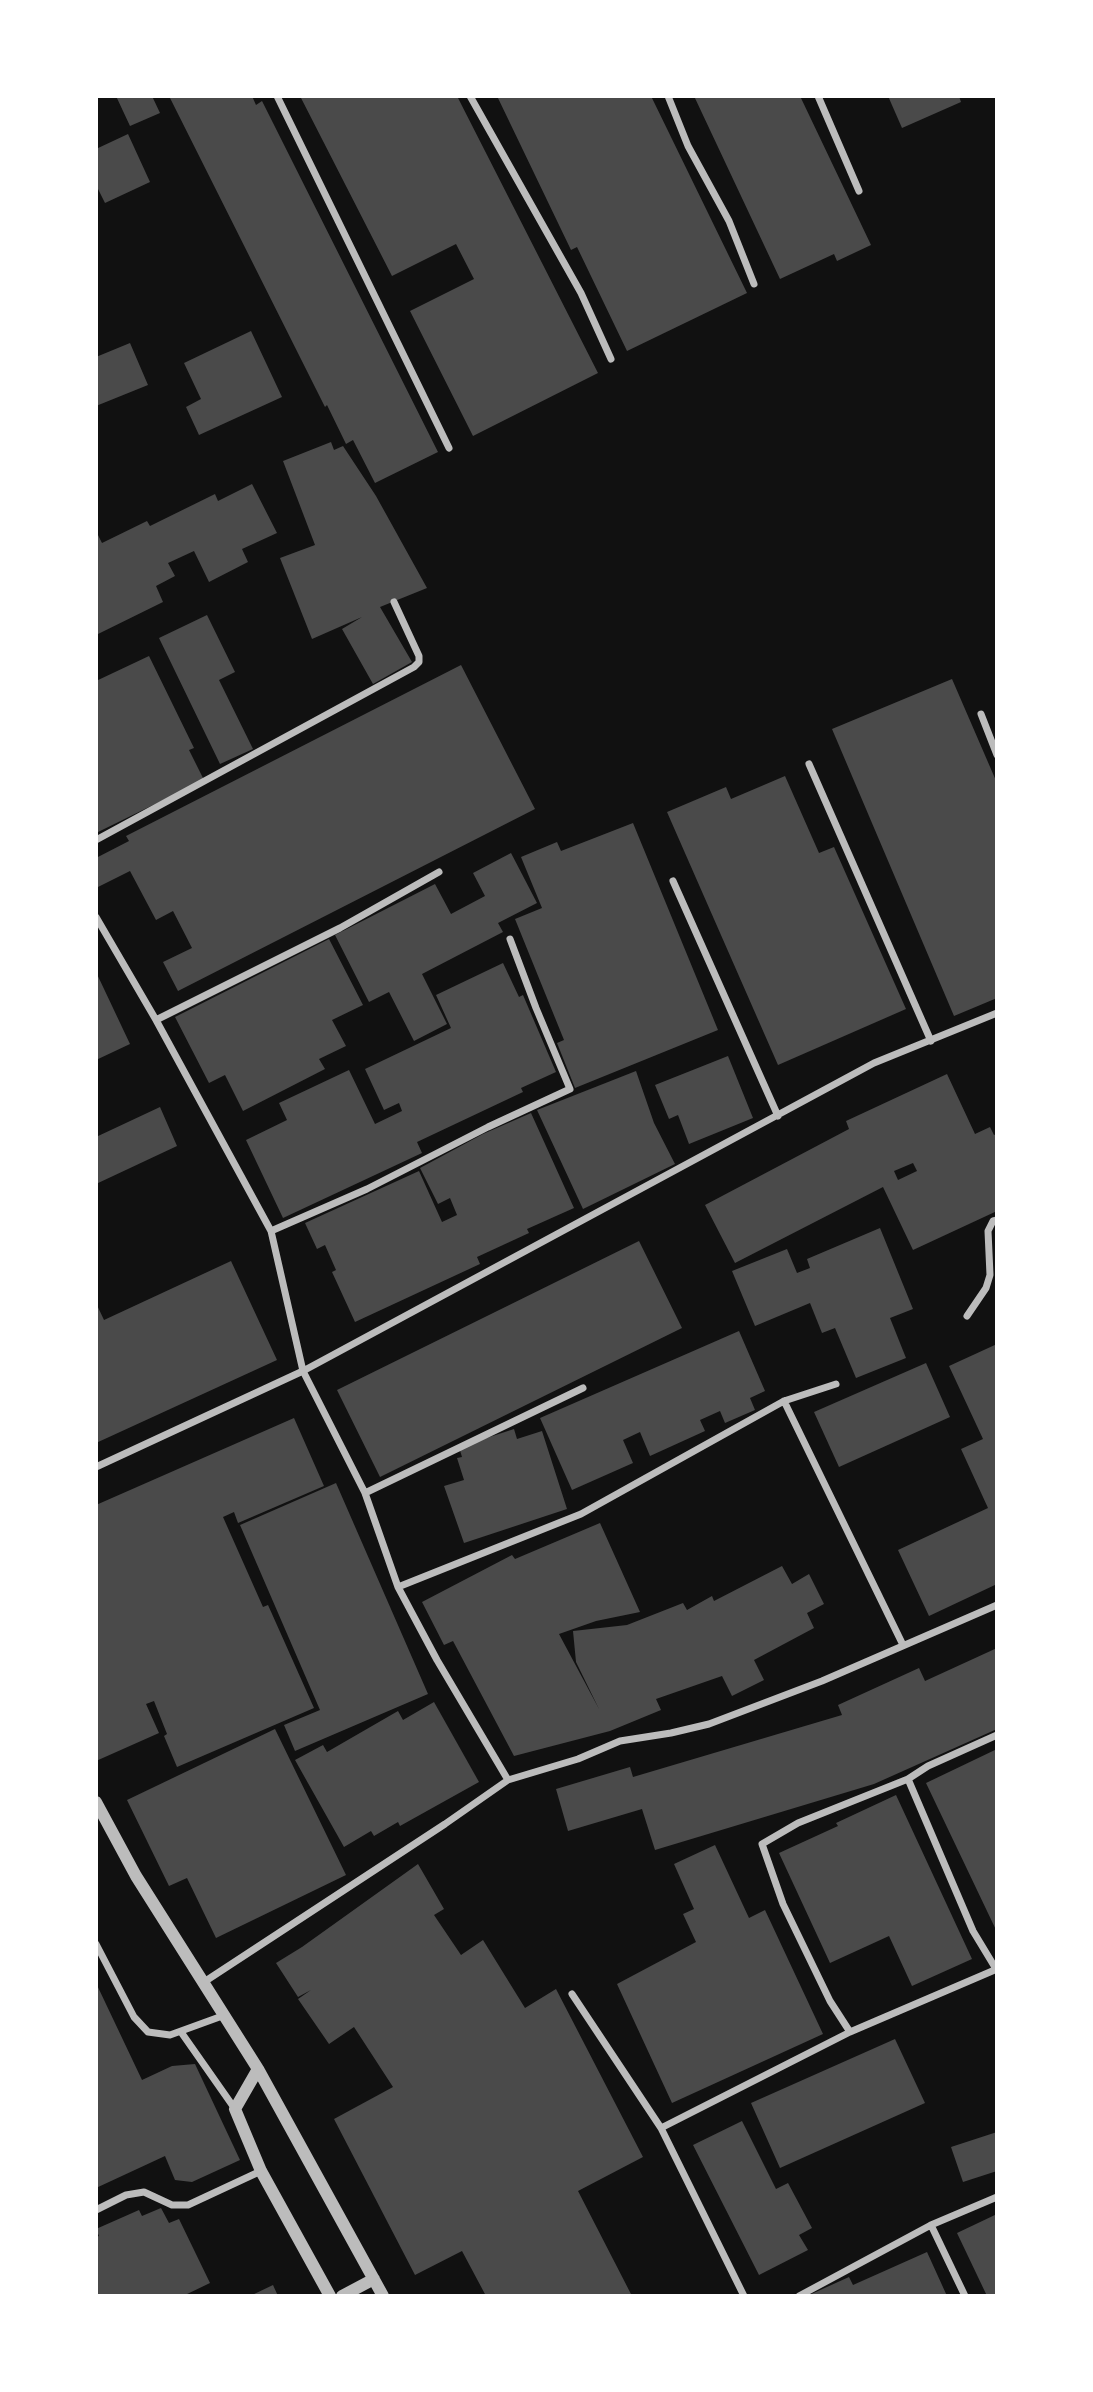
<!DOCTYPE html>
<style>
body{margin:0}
#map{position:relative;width:1093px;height:2392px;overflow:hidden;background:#111;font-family:"IBM Plex Sans",sans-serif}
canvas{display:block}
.frame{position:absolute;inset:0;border:98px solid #fff;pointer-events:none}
</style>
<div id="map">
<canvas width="1093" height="2392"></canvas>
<div class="frame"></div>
</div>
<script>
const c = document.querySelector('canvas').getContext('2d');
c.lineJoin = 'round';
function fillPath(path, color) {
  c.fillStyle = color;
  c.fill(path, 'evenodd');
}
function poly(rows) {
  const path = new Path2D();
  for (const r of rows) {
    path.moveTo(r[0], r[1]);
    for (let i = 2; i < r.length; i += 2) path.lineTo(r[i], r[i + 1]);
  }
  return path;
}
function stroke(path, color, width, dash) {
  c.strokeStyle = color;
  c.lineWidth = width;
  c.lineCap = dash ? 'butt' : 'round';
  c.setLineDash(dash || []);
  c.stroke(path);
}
fillPath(poly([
 [116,96,152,96,160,113,130,126],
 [169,96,252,96,256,105,262,101,438,452,375,483,353,440,346,444,327,405,325,407],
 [300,96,457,96,598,373,473,436,410,311,474,279,456,244,392,276],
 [497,96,651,96,747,293,627,351,577,247,571,250],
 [694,96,800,96,871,245,837,261,834,254,780,279],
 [888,96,959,96,961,102,902,128],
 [128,134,150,182,105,203,96,185,96,149],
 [251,331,282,397,199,435,186,407,201,399,184,363],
 [130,343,148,385,96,406,96,357],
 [331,442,334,450,343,446,376,496,427,588,380,607,412,662,373,684,342,629,362,617,312,639,280,558,315,545,283,461],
 [252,484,277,533,242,549,248,562,209,582,194,551,168,563,175,576,156,586,163,602,96,635,96,531,102,543,147,521,150,526,215,494,218,501],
 [207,615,235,672,219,680,253,749,220,764,159,638],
 [149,656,194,748,189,750,204,780,96,833,96,681],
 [461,665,535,809,178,991,163,962,192,948,173,911,156,920,130,871,96,888,96,858,129,841,126,836],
 [952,679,997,783,997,998,954,1016,832,729],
 [785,776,819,853,834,847,906,1009,778,1065,667,812,726,787,731,799],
 [633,823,718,1030,575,1088,557,1043,564,1040,515,919,542,908,521,857,557,842,561,851],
 [511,853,537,903,498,923,503,932,422,974,447,1024,414,1041,389,992,369,1002,335,935,435,884,451,914,485,896,473,873],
 [329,939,363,1005,332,1020,346,1046,319,1059,325,1069,243,1111,225,1075,209,1083,175,1017],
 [503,963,519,997,523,995,556,1072,521,1088,523,1092,417,1142,422,1153,283,1218,246,1140,287,1120,279,1103,349,1070,375,1124,402,1111,399,1103,384,1110,365,1069,451,1028,436,995],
 [96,972,130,1044,96,1060],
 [728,1056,753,1118,689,1144,678,1115,669,1119,655,1085],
 [636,1071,654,1123,675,1164,583,1209,537,1110],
 [947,1074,975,1134,990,1127,994,1135,997,1134,997,1211,913,1250,883,1187,735,1263,705,1205,849,1129,846,1121],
 [913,1163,917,1171,898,1180,894,1171],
 [160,1107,177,1146,96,1184,96,1137],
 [531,1113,574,1208,527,1229,529,1233,477,1257,480,1264,355,1322,332,1272,336,1270,325,1245,317,1249,305,1223,419,1171,442,1222,457,1215,450,1198,438,1204,420,1168,483,1134],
 [880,1228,913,1309,890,1318,906,1358,856,1378,835,1328,822,1333,810,1303,755,1326,732,1271,787,1249,797,1273,810,1268,807,1259],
 [639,1241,682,1328,380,1477,337,1390],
 [231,1261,277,1360,96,1443,96,1303,104,1320],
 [739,1331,765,1391,750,1398,755,1410,725,1423,720,1411,700,1420,705,1431,650,1456,640,1432,623,1440,633,1463,572,1490,540,1418],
 [997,1344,997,1584,929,1616,898,1550,988,1508,961,1449,983,1439,949,1366],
 [926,1363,950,1417,839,1467,814,1412],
 [294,1418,324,1486,238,1523,234,1512,223,1517,263,1607,268,1605,314,1708,177,1767,164,1736,167,1734,154,1701,146,1704,159,1733,96,1761,96,1505],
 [514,1429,517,1439,542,1431,567,1509,464,1543,444,1486,464,1480,457,1458,462,1457,459,1447],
 [336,1483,428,1694,295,1751,284,1725,320,1710,240,1525],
 [600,1523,640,1612,596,1621,559,1634,599,1709,576,1662,573,1631,627,1625,683,1603,687,1610,712,1596,714,1601,782,1566,792,1584,809,1574,824,1604,807,1613,814,1628,754,1660,764,1680,732,1696,722,1676,656,1699,661,1710,610,1731,514,1756,453,1641,444,1645,422,1602,512,1555,515,1559],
 [997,1648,997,1729,874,1784,655,1850,642,1809,568,1831,556,1789,630,1767,633,1777,842,1715,838,1705,919,1668,925,1681],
 [434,1702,479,1782,400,1826,398,1822,374,1836,371,1831,344,1847,295,1760,323,1745,327,1752,398,1711,403,1720],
 [275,1729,346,1875,216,1938,187,1878,169,1886,127,1800],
 [997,1749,997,1932,926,1783],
 [896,1795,972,1959,912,1986,889,1936,830,1963,779,1853,838,1826,836,1823],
 [715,1845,749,1918,765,1910,823,2034,672,2103,617,1984,696,1942,683,1914,694,1909,674,1864],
 [418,1864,444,1909,434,1915,461,1955,483,1940,525,2008,556,1989,643,2157,578,2191,632,2296,486,2296,462,2251,415,2275,334,2119,393,2087,354,2027,329,2044,298,1999,311,1990,298,1997,276,1963,302,1947],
 [96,1983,142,2080,172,2066,195,2064,240,2160,192,2182,175,2180,165,2156,96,2188],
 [895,2039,925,2103,780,2168,751,2103],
 [742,2121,776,2189,788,2183,812,2228,799,2235,808,2250,759,2275,693,2145],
 [997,2132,997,2171,963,2182,951,2147],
 [161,2208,169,2223,179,2219,210,2283,183,2296,96,2296,96,2237,99,2236,96,2229,139,2210,142,2216],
 [997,2214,997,2296,987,2296,957,2233],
 [927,2252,947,2296,807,2296,849,2277,853,2285],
 [273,2285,278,2296,250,2296]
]), '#4a4a4a');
stroke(poly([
 [277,96,449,448],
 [470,96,581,293,611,359],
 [668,96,688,146,729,221,754,284],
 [818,96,859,191],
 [981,714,997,755],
 [809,764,931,1041],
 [96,840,414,667,419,662,419,656,394,602],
 [673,881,778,1116],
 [96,917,156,1020,271,1231,303,1371,365,1493,398,1587,437,1660,508,1780],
 [156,1020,340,928,439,872],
 [271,1231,367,1189,488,1127,570,1089,536,1008,510,939],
 [967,1316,986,1288,990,1275,988,1231,993,1221,997,1220],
 [784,1401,903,1645],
 [96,1467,303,1371,874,1063,997,1013],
 [365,1493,583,1388],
 [398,1587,581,1514,784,1401,836,1384],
 [908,1779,973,1931,996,1969],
 [96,1944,134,2017,148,2032,170,2035,225,2015],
 [204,1982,445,1824,508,1780,578,1759,620,1741,671,1733,709,1724,822,1681,997,1605],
 [572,1994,661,2128,744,2296],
 [181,2032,235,2109],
 [850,2032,830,2001,783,1904,762,1844,798,1823,908,1779,928,1766,997,1735],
 [661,2128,850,2032,997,1969],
 [96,2210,126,2195,144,2192,172,2205,188,2205,261,2171],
 [931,2225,965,2296],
 [799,2296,931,2225,997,2197]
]), '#bcbcbc', 7);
stroke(poly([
 [96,1802,136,1876,258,2069,383,2296],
 [258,2069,235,2109,261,2171,330,2296],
 [342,2296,374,2279]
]), '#bcbcbc', 12);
</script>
